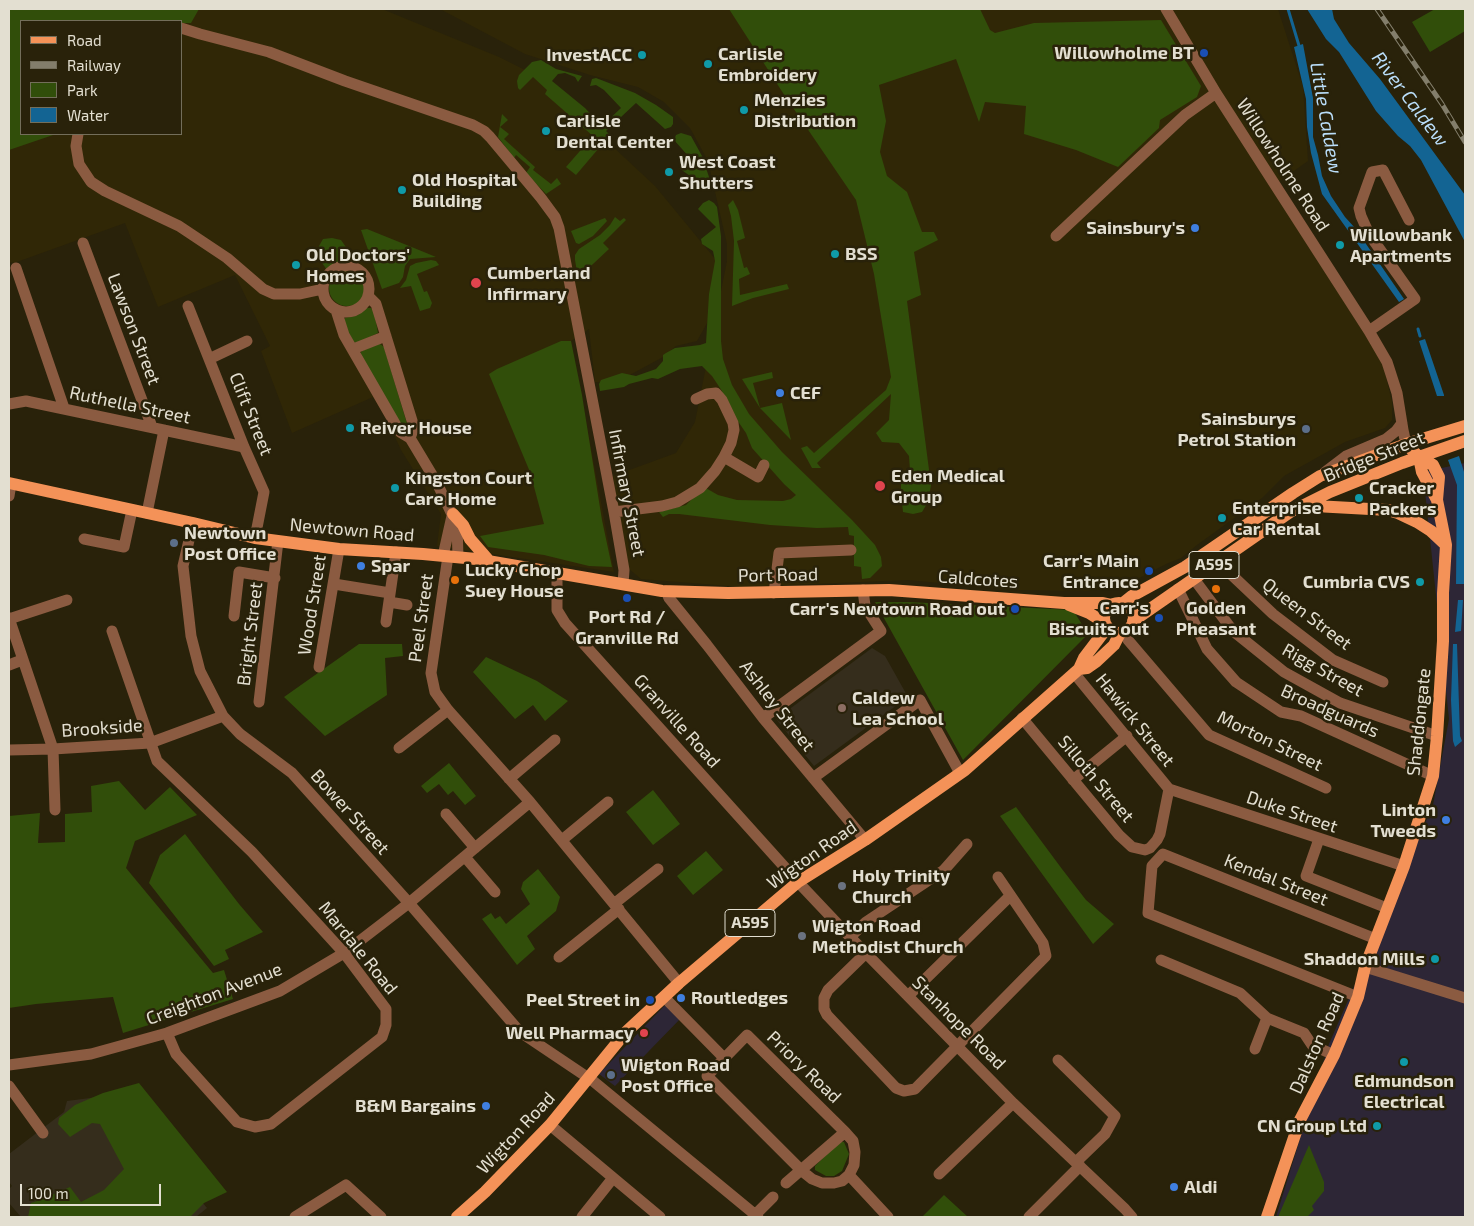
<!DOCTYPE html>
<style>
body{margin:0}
#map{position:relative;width:1474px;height:1226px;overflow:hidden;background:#29220a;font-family:"Exo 2",sans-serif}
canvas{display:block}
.frame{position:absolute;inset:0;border:10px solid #e3dfd1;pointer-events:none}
.legend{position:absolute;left:20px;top:20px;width:162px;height:115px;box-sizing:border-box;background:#29220a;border:1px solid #736e5a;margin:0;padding:6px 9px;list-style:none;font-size:15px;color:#e3dfd1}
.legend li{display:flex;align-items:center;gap:10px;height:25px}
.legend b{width:25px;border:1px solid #736e5a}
.scale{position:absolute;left:20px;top:1184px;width:141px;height:22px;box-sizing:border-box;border:2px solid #e3dfd1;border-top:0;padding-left:6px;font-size:15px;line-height:18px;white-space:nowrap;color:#e3dfd1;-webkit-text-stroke:4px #29220a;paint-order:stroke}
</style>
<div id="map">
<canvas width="1474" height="1226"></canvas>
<div class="frame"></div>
<ul class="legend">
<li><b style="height:6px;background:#f49258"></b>Road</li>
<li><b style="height:6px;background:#837e6b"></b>Railway</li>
<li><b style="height:14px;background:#314e0a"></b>Park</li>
<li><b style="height:14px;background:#136493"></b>Water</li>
</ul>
<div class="scale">100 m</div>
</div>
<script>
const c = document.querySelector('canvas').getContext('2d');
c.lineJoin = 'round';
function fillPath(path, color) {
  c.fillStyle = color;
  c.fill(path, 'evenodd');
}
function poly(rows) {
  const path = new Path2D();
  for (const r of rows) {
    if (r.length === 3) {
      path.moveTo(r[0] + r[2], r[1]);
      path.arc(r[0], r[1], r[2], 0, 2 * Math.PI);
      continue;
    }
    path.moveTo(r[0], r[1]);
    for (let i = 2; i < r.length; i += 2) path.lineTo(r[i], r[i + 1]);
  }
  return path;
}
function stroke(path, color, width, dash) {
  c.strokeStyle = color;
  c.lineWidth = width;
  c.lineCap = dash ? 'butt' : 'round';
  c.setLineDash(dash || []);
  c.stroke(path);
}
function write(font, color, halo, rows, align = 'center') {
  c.font = font + ' "Exo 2",sans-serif';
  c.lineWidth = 5;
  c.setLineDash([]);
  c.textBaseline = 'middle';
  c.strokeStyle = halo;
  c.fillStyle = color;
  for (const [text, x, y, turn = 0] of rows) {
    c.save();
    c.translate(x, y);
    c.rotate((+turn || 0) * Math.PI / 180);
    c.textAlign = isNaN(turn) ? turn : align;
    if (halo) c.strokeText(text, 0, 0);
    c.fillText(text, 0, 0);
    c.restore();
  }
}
fillPath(poly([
 [1465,463,1465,1217,1276,1217,1329,1044,1433,805,1449,719,1423,472],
 [667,1003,682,1017,615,1086,599,1074]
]), '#2d2636');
fillPath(poly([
 [75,9,382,9,499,57,537,76,655,186,716,260,711,316,697,341,676,346,663,357,615,383,595,382,589,329,571,341,614,572,437,546,441,514,401,450,388,422,373,397,292,433,261,351,270,346,235,275,158,307,125,223,14,263,9,262,9,18],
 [21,21,181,21,181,134,21,134],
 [440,9,1278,9,1303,87,1308,161,1271,187,1382,361,1392,402,1392,420,1385,428,1345,442,1284,476,1262,498,1197,545,1181,558,1166,564,1124,586,1089,591,1014,590,908,580,742,587,641,579,628,568,613,476,676,453,695,422,727,261,727,244,708,161,690,128,664,102,638,87,590,75,525,54]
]), '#302706');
fillPath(poly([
 [872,648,885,656,908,697,814,766,776,719],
 [113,1095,207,1208,196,1217,21,1217,9,1203,9,1189,12,1186,9,1182,9,1154,64,1112,67,1101]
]), '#352d1c');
fillPath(poly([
 [9,9,199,9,191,23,181,23,181,21,21,21,21,134,56,134,9,150],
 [729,9,980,9,990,30,995,33,1034,23,1161,20,1201,86,1197,97,1160,120,1159,128,1118,167,1076,150,1024,134,1026,106,985,102,979,122,956,59,879,85,886,121,880,152,887,176,907,192,922,232,934,232,938,240,914,252,921,295,907,301,931,485,928,502,922,512,913,514,903,512,901,494,901,482,910,470,909,456,899,443,882,442,876,433,889,420,891,394,817,463,821,468,812,468,801,448,807,446,814,453,886,390,891,377,874,274,856,200,783,93],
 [1435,9,1465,9,1465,31,1430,52,1412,22],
 [541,60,556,69,582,76,578,82,575,77,565,73,558,74,552,81,585,108,602,126,621,108,604,90,596,85,590,86,592,79,596,78,635,93,656,105,673,117,673,124,671,127,665,129,636,103,606,131,610,135,576,175,566,167,593,136,545,94,547,90,533,77,520,90,518,88,517,81,519,75,532,62],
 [502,114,508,120,500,127,509,134,504,139,535,167,533,170,551,184,557,178,561,184,546,194,526,173,530,167,516,155,514,158,498,137],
 [681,133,691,136,702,156,711,183,707,190,703,190,697,188,689,178,690,176,679,168,690,158,674,140,676,135],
 [709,200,714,203,717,207,721,236,721,341,723,359,732,385,749,414,782,452,852,520,875,545,881,557,882,566,870,578,862,579,861,567,854,566,854,536,849,535,848,527,817,528,770,525,679,514,669,514,663,517,659,512,686,505,704,487,718,495,737,500,783,501,791,499,796,495,784,484,752,448,746,433,726,404,722,391,712,376,702,366,680,369,658,379,652,378,629,384,624,387,600,391,599,384,601,380,622,373,636,376,656,369,663,361,663,355,666,353,675,348,700,345,706,343,709,294,715,261,713,251,702,244,701,239,716,227,698,209,703,203],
 [733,200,738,210,745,238,737,241,744,268,747,267,750,274,739,279,740,295,787,284,789,289,753,298,732,306,734,241,731,216,728,205],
 [615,217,620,221,624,218,626,220,603,243,609,249,578,278,575,260,575,255,579,249,600,235,610,225],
 [605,218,607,221,593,236,579,244,576,243,571,231],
 [367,229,419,250,436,257,410,259,405,266,403,277,399,283,382,289,361,230],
 [332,238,341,240,348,250,352,263,339,263,327,270,320,260,317,253,319,246,323,239],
 [431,260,436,261,439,265,417,274,424,292,427,291,432,303,430,308,420,311,411,286,400,288,406,280,410,266,416,263],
 [347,288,18],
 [366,308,371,308,374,311,378,333,357,343,354,342,342,322,345,318,358,315],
 [561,341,571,341,582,395,602,520,612,567,589,566,544,555,488,547,480,536,544,524,530,472,489,374,497,369],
 [379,343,384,347,408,427,407,430,405,431,360,354,362,351],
 [772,372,773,378,753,383,760,408,782,403,791,440,760,408,742,379],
 [875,602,908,602,1073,610,1088,634,963,760],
 [359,644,402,644,403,656,385,658,387,695,325,736,284,697],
 [486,657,537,681,568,701,545,721,533,705,515,719,473,672],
 [449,763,476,796,465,805,453,791,448,795,439,784,427,793,421,786],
 [119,781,145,810,170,787,197,815,135,841,126,868,213,973,224,970,233,999,123,1033,113,997,36,1004,9,1008,9,813,9,816,40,813,38,843,65,842,65,814,92,812,91,786],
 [653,790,680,824,653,845,626,812],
 [1016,807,1062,869,1086,900,1114,924,1093,944,1000,816],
 [185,834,239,904,263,932,225,950,229,959,214,966,149,883,160,855],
 [706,851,723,870,693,895,677,876],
 [538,869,560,897,556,911,527,936,535,949,517,965,482,919,491,913,495,919,500,916,506,924,530,904,521,889,523,882],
 [139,1083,227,1192,204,1203,190,1217,28,1217,31,1203,40,1200,70,1187,81,1202,104,1190,124,1169,100,1124,92,1123,70,1137,58,1124,59,1118,75,1105,103,1093],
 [839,1142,844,1142,849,1154,842,1171,834,1176,826,1176,815,1170,815,1166],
 [1309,1145,1324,1182,1324,1191,1312,1206,1314,1210,1307,1217,1278,1217],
 [944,1195,968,1217,922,1217]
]), '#314e0a');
fillPath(poly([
 [1307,9,1332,9,1334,19,1349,43,1380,79,1465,195,1465,242,1421,160,1410,146,1398,136,1376,111,1339,52,1326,39],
 [1303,44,1313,98,1313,137,1318,155,1322,176,1331,196,1345,217,1355,228,1404,299,1399,302,1322,194,1311,153,1307,127,1306,99,1294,47],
 [1425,339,1444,395,1444,396,1437,396,1419,341],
 [1459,456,1465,475,1465,556,1464,584,1456,584,1457,485,1448,460],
 [1458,600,1463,600,1461,631,1455,632],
 [1453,644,1457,644,1460,736,1462,741,1455,747,1453,741,1451,700]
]), '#136493');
stroke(poly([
 [1288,9,1300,49],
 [1418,329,1420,336]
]), '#136493', 3);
stroke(poly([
 [1166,9,1216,93,1369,331,1387,362,1397,393,1403,430,1406,444],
 [181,28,200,34,269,52,345,81,473,125,484,131,490,137,541,198,555,217,559,228,614,512,624,570,623,584],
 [78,134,76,146,79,164,91,182,105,191,179,226,227,258,263,289,274,294,300,294,323,289],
 [1056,236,1185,115,1216,93],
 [83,243,152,427],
 [346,289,23],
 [16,268,64,408],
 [368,296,376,304,414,427,410,438],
 [188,306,244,447,264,492,255,538],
 [336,310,344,335,397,427,400,432,410,438,437,483,457,525,458,557],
 [1369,331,1415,299,1369,234,1361,216,1359,208,1372,172,1383,170,1409,220],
 [353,349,386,336],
 [209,359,247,341],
 [9,404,26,401,244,447],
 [724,457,758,477,764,465],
 [1325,472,1346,456,1386,439,1396,431,1402,423],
 [9,496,11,484],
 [614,512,662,506,677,502,700,488,715,471,724,457,731,443,734,430,733,423,722,400,716,393,707,394,696,399],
 [147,513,164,430],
 [193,523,183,566,191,636,200,671,223,716,240,734,292,773,409,903,520,1032,593,1081,758,1217],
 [84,539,124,547,132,510],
 [443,556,452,516],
 [448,556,431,673,435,692,448,710,530,802,679,983],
 [1218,562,1273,614,1333,660,1383,682],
 [557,573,557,610,565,623,798,882,850,937,1013,1103,1125,1209,1132,1217],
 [1194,579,1233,631,1284,672,1340,703,1437,736],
 [334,584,390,593],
 [1178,589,1207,649,1236,682,1281,712,1301,716,1433,776],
 [666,591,669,598,707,645,763,718,865,840],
 [774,593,779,553,851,550],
 [389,602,407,605],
 [234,616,239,572,275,578],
 [9,618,53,749,55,810],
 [9,619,67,600],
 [386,622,396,552],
 [112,631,157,761,252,852,344,953,386,1009,386,1025,382,1037,271,1124,255,1127,237,1122,176,1054,167,1033],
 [1125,632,1128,640,1209,735,1326,788],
 [9,665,22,660],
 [319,667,339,549],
 [1074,673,1169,789],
 [259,702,278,541],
 [763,718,881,631,865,606,863,590],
 [1022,718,1119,835,1132,847,1145,850,1150,848],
 [399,748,448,710],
 [9,750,53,749,150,743,223,716],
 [813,778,920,700,960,773],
 [509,779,555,740],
 [1073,780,1127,736],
 [1169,789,1404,866],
 [446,814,475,848],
 [1319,839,1306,876,1387,908],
 [562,840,608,802],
 [1150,848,1157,840,1160,834,1169,789],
 [465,857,495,892],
 [615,903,658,869],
 [850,937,866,922,944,870,967,844],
 [866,953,828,990,824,998,824,1009,827,1015,896,1088,904,1091,915,1089,1046,956,1043,943,998,877],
 [559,957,619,909],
 [1161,960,1240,993,1267,1018,1304,1033,1312,1045,1334,1055],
 [1365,967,1465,998],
 [908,996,1010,896],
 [664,997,724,1058],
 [1358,997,1148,913,1152,866,1163,854,1376,939],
 [747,1035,845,1132,853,1141,855,1152,854,1165,849,1175,842,1181,834,1183,822,1183,812,1179,802,1171,707,1076,747,1035],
 [1255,1049,1267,1018],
 [1058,1060,1115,1116,1105,1134,1076,1162],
 [9,1065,91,1054,167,1033,280,991,344,953,409,903,530,802],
 [9,1086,43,1133],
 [550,1125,660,1217],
 [939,1174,1013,1103],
 [849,1175,888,1217],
 [786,1183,845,1132],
 [295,1217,346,1185,381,1217],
 [582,1217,613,1178],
 [753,1217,773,1197],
 [1029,1217,1080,1166]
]), '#8b5b41', 11);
stroke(poly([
 [1419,457,1422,472,1437,500],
 [9,483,193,523,255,538,339,549,423,554,476,559,662,591,728,593,889,590,1064,603,1103,603,1112,605],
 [1307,507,1315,506,1388,510,1398,513,1417,522,1431,531,1446,545],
 [453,514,463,525,470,539,490,562],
 [1119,618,15],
 [1122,604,1132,596,1185,567,1293,493,1320,476,1406,444,1465,426],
 [1069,605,1089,613,1105,623],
 [1133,621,1290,512,1330,492,1402,463,1465,441],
 [1079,669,1087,668,1097,661,1114,645,1120,633],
 [457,1217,485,1192,550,1125,625,1033,679,983,798,882,865,840,965,770,1079,669,1084,658,1103,633,1106,626],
 [1267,1217,1300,1120,1334,1055,1358,997,1365,967,1404,866,1433,776,1437,736,1443,641,1443,593,1446,545,1437,500,1439,477,1433,465,1419,457,1406,444]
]), '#f49258', 12);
const rail = poly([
 [1377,9,1442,104,1465,142]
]);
stroke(rail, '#837e6b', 5);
stroke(rail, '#29220a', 3, [9]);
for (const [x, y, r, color] of [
 [1204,53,5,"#1a4fb4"],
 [642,55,5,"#0f9aa8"],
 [708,64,5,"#0f9aa8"],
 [744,110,5,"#0f9aa8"],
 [546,131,5,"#0f9aa8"],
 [669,172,5,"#0f9aa8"],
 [402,190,5,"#0f9aa8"],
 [1195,228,5,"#3f7fe0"],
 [1340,245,5,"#0f9aa8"],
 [835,254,5,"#0f9aa8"],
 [296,265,5,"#0f9aa8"],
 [476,283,6,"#e0444e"],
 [780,393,5,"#3f7fe0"],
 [350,428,5,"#0f9aa8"],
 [1306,429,5,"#5c6f8a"],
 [880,486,6,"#e0444e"],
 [395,488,5,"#0f9aa8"],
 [1359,498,5,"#0f9aa8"],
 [1222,518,5,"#0f9aa8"],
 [174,543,5,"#5c6f8a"],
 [361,566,5,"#3f7fe0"],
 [1149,571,5,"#1a4fb4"],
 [455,580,5,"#e8710a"],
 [1420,582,5,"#0f9aa8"],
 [1216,589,5,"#e8710a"],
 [627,598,5,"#1a4fb4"],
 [1015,609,5,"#1a4fb4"],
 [1159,618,5,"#1a4fb4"],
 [842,708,5,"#8d6e63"],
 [1446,820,5,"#3f7fe0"],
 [842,886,5,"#6b7280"],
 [802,936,5,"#6b7280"],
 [1435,959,5,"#0f9aa8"],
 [681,998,5,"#3f7fe0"],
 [650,1000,5,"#1a4fb4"],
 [644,1033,5,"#e0444e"],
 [1404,1062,5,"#0f9aa8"],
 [611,1075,5,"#5c6f8a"],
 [486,1106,5,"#3f7fe0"],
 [1377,1126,5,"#0f9aa8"],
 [1174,1187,5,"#3f7fe0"]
]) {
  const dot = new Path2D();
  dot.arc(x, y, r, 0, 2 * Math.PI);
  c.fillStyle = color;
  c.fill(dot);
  stroke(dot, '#29220a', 2);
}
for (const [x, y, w] of [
 [1214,565,50],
 [750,923,50]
]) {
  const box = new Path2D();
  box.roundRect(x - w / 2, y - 13.5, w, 27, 4);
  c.fillStyle = '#29220a';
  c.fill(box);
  stroke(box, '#e3dfd1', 1);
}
write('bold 16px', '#e3dfd1', null, [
 ["A595",1214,565],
 ["A595",750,923]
]);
write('bold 18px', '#e3dfd1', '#29220a', [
 ["Willowholme BT",1194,53,"right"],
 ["Carlisle",718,54],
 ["Embroidery",718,75],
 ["InvestACC",632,55,"right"],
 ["Menzies",754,100],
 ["Distribution",754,121],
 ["Carlisle",556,121],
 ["Dental Center",556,142],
 ["West Coast",679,162],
 ["Shutters",679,183],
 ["Old Hospital",412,180],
 ["Building",412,201],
 ["Sainsbury's",1185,228,"right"],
 ["Willowbank",1350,235],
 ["Apartments",1350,256],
 ["BSS",845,254],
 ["Old Doctors'",306,255],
 ["Homes",306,276],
 ["Cumberland",487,273],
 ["Infirmary",487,294],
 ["CEF",790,393],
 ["Sainsburys",1296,419,"right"],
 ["Petrol Station",1296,440,"right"],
 ["Reiver House",360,428],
 ["Eden Medical",891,476],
 ["Group",891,497],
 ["Kingston Court",405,478],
 ["Care Home",405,499],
 ["Cracker",1369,488],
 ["Packers",1369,509],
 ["Enterprise",1232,508],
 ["Car Rental",1232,529],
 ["Newtown",184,533],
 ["Post Office",184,554],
 ["Carr's Main",1139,561,"right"],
 ["Entrance",1139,582,"right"],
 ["Spar",371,566],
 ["Lucky Chop",465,570],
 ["Suey House",465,591],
 ["Cumbria CVS",1410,582,"right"],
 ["Carr's",1149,608,"right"],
 ["Biscuits out",1149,629,"right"],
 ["Golden",1216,608,"center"],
 ["Pheasant",1216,629,"center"],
 ["Carr's Newtown Road out",1005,609,"right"],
 ["Port Rd /",627,617,"center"],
 ["Granville Rd",627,638,"center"],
 ["Caldew",852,698],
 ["Lea School",852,719],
 ["Linton",1436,810,"right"],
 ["Tweeds",1436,831,"right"],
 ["Holy Trinity",852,876],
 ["Church",852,897],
 ["Wigton Road",812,926],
 ["Methodist Church",812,947],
 ["Shaddon Mills",1425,959,"right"],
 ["Routledges",691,998],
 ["Peel Street in",640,1000,"right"],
 ["Well Pharmacy",634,1033,"right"],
 ["Wigton Road",621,1065],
 ["Post Office",621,1086],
 ["Edmundson",1404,1081,"center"],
 ["Electrical",1404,1102,"center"],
 ["B&M Bargains",476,1106,"right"],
 ["CN Group Ltd",1367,1126,"right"],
 ["Aldi",1184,1187]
], 'left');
write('18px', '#e3dfd1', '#29220a', [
 ["Willowholme Road",1283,165,57],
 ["Lawson Street",134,329,69],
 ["Ruthella Street",130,405,12],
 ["Clift Street",251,414,68],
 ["Bridge Street",1374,457,-22],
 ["Infirmary Street",627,493,79],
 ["Newtown Road",352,530,5],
 ["Port Road",778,575,-1],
 ["Caldcotes",978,579,4],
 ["Wood Street",312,605,-81],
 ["Queen Street",1307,614,37],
 ["Peel Street",421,618,-82],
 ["Bright Street",250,634,-83],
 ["Rigg Street",1323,670,29],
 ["Ashley Street",777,706,52],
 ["Broadguards",1330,711,24],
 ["Hawick Street",1135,720,51],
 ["Granville Road",677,721,48],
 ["Shaddongate",1419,722,-84],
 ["Brookside",102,728,-4],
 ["Morton Street",1270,741,26],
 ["Silloth Street",1096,779,50],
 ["Bower Street",350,812,48],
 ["Duke Street",1292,812,19],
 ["Wigton Road",812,855,-35],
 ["Kendal Street",1276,880,22],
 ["Mardale Road",358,948,51],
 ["Creighton Avenue",214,994,-21],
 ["Stanhope Road",959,1023,45],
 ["Dalston Road",1317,1043,-66],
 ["Priory Road",804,1067,44],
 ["Wigton Road",516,1133,-47]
]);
write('italic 19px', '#badefa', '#29220a', [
 ["River Caldew",1410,99,53],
 ["Little Caldew",1326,118,80]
]);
</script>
